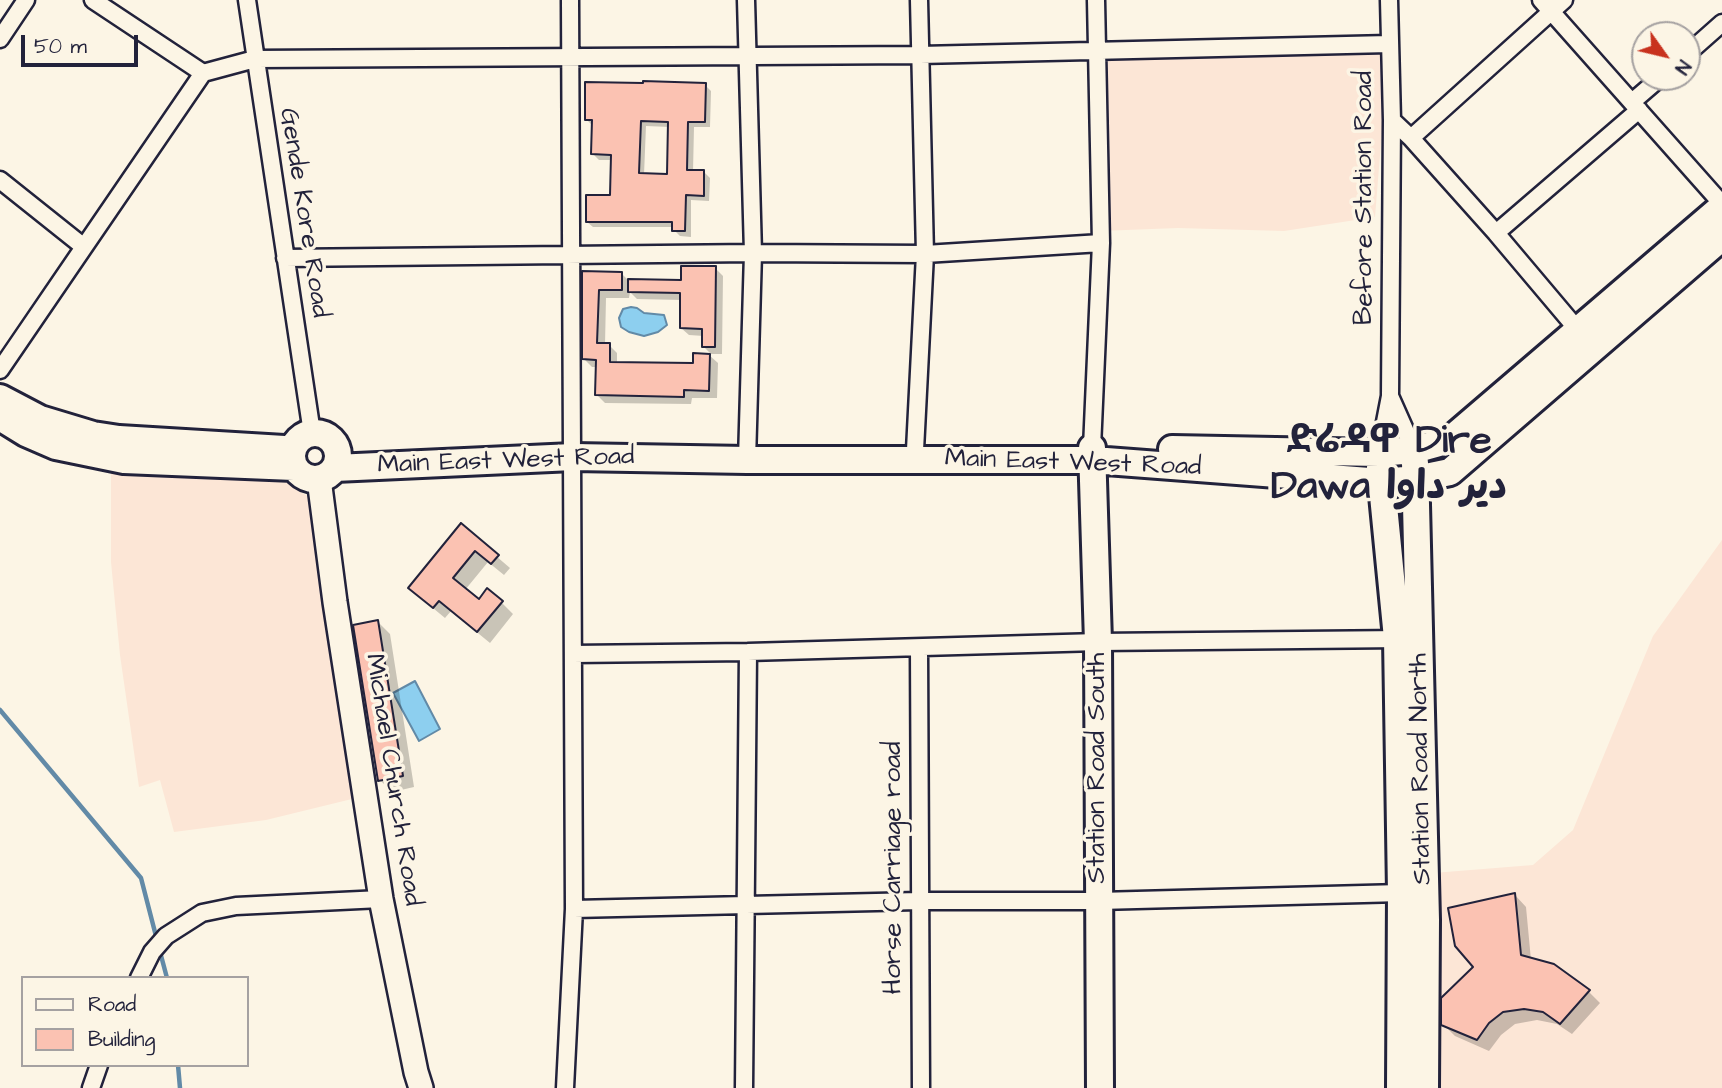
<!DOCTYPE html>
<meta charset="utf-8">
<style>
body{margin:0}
#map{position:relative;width:1722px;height:1088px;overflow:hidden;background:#fcf5e5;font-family:"Architects Daughter",sans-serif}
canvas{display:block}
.legend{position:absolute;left:21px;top:976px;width:228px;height:91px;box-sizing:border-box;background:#fcf5e5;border:2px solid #a5a1a1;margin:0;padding:9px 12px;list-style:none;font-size:21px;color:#22223b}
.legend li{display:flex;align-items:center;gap:14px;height:35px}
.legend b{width:35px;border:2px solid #a5a1a1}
.north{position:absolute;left:1631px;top:21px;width:70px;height:70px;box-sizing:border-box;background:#fcf5e5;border:2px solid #a5a1a1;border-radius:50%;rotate:124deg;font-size:19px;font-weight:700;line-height:28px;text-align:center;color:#22223b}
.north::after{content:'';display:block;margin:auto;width:24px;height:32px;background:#c8321e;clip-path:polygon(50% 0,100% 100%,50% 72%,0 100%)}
.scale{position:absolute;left:21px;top:35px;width:117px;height:32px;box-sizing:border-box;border:4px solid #22223b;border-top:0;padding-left:9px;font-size:21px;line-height:24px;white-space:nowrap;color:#22223b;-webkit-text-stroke:5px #fcf5e5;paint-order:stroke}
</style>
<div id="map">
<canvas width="1722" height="1088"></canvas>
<ul class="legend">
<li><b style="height:9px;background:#fcf5e5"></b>Road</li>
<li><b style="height:19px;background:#fbc2b2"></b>Building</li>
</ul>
<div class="north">N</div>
<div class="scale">50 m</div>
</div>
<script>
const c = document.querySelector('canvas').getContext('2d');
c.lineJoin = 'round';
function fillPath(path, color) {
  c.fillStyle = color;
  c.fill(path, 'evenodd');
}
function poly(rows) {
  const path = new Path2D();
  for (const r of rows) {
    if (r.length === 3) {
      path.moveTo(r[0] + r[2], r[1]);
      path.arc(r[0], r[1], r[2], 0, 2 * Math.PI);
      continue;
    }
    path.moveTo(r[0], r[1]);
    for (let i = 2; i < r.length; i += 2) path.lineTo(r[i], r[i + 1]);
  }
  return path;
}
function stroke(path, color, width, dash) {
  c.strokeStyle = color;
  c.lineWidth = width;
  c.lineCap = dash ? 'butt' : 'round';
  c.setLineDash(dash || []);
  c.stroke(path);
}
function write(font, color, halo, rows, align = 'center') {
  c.font = font + ' "Architects Daughter","Playpen Sans Arabic","Noto Sans Ethiopic",sans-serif';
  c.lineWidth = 7;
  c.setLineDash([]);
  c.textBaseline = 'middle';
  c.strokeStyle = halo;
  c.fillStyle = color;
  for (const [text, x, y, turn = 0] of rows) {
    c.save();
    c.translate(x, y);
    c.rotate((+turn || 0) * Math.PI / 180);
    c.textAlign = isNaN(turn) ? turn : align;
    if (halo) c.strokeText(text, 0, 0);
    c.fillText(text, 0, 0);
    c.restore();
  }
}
fillPath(poly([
 [1389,44,1375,217,1284,231,1178,228,1100,231,1096,48],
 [111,468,289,479,292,487,311,498,356,798,266,820,174,832,160,780,139,787,120,655,111,562],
 [1722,540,1722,1088,1396,1088,1396,876,1533,865,1573,830,1653,636]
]), '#fce6d6');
const water = poly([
 [631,307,637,308,644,313,664,315,667,325,658,332,644,336,629,332,621,327,619,318,623,309,631,307],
 [415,681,440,729,419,741,393,693,415,681]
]);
fillPath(water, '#8dcfef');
stroke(water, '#628aa7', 2);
fillPath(poly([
 [705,85,711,91,710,127,694,127,693,172,704,172,710,178,709,201,691,200,691,237,680,236,674,230,674,227,593,227,587,222,612,197,613,160,599,160,593,154,592,125,586,119],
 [646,126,670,127,669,175,644,175],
 [715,268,723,276,722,354,711,354,704,347,704,336,689,335,681,328,682,300,637,299,630,292,629,298,606,298,605,345,609,345,617,353,617,364,695,365,709,355,718,363,717,398,692,398,691,404,605,403,597,395,598,367,592,367,584,359,583,273,622,274,629,281,682,282],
 [461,526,510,568,504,575,488,562,465,590,479,601,501,602,513,614,490,643,451,611,445,618,422,599],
 [378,622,390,634,414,787,392,792,380,780],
 [1515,895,1526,907,1531,960,1588,991,1600,1003,1572,1034,1557,1024,1537,1020,1515,1024,1501,1035,1489,1051,1455,1036,1443,1024]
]), '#0003');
stroke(poly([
 [0,710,141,878,157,940],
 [159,948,167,978],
 [178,1065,180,1088]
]), '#628aa7', 4.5);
const building = poly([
 [643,81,706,83,705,122,688,122,687,170,704,170,704,196,686,195,685,231,672,231,672,222,586,222,586,195,610,195,611,155,591,154,592,120,585,120,585,82,643,83,643,81],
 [641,121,668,122,667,174,639,173,641,121],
 [681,266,716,266,715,347,702,347,702,329,680,328,680,293,628,292,628,279,681,280,681,266],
 [582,271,622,272,622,290,599,290,597,343,610,343,610,362,693,363,693,353,710,354,709,391,684,390,684,397,595,395,596,360,582,359,582,271],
 [461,523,499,555,491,564,475,551,453,578,479,599,487,588,503,601,477,632,439,601,433,608,408,588,461,523],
 [378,620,403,776,378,781,353,625,378,620],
 [1515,893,1521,955,1554,964,1590,990,1560,1024,1543,1012,1524,1009,1503,1012,1489,1023,1477,1040,1441,1025,1441,998,1473,967,1455,946,1448,908,1515,893]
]);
fillPath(building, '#fbc2b2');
stroke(building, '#22223b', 2);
const street = poly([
 [93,0,203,73,255,59,920,55,1389,44],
 [247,0,312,433],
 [570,0,574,909,919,901,1099,901,1401,893],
 [746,0,753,253,747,460],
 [1541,0,1722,204],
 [0,39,26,0],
 [1687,54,1722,23],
 [1632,102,1661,77],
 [1392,120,1411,138,1496,233,1577,329],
 [1411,138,1564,0],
 [0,180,84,247,0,370],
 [1496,233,1639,110],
 [84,247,203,73],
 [285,258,753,253,925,254,1101,243],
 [1390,396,1414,450],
 [1092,448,1101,243,1096,0],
 [915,450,925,254,919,0],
 [1379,453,1390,396,1392,120,1389,0],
 [919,648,921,1088],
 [748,652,1098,642,1403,639],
 [573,654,748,652,744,1088],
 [139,978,152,952,166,936,202,913,236,906,381,899],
 [91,1088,99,1065],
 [565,1088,574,909]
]);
const secondary = poly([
 [319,479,335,602,381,899,416,1072,421,1088]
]);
const primary = poly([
 [0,398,40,419,93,435,119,439,284,449],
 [0,417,26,433,56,446,124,460,294,467],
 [315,456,23],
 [1092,448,1098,642,1100,1088],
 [1172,449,1379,453,1414,450,1450,440,1722,207],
 [1415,463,1426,920,1425,1088],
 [1380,465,1397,638,1401,893,1400,1088],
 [335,468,573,457,747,460,1093,460,1382,482,1416,479,1450,472,1722,237]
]);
stroke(street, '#22223b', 21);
stroke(secondary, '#22223b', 28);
stroke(primary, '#22223b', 32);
stroke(street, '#fcf5e5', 16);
stroke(secondary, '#fcf5e5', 23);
stroke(primary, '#fcf5e5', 26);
write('26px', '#22223b', '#fcf5e5', [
 ["Before Station Road",1366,198,-90],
 ["Gende Kore Road",303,213,81],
 ["Main East West Road",506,462,-2],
 ["Main East West Road",1073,464,2],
 ["Station Road South",1099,768,-90],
 ["Station Road North",1422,769,-91],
 ["Michael Church Road",392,780,81],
 ["Horse Carriage road",895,868,-90]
]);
write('bold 40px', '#22223b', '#fcf5e5', [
 ["ድሬዳዋ Dire",1389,444],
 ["Dawa دير داوا",1389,490]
]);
</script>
